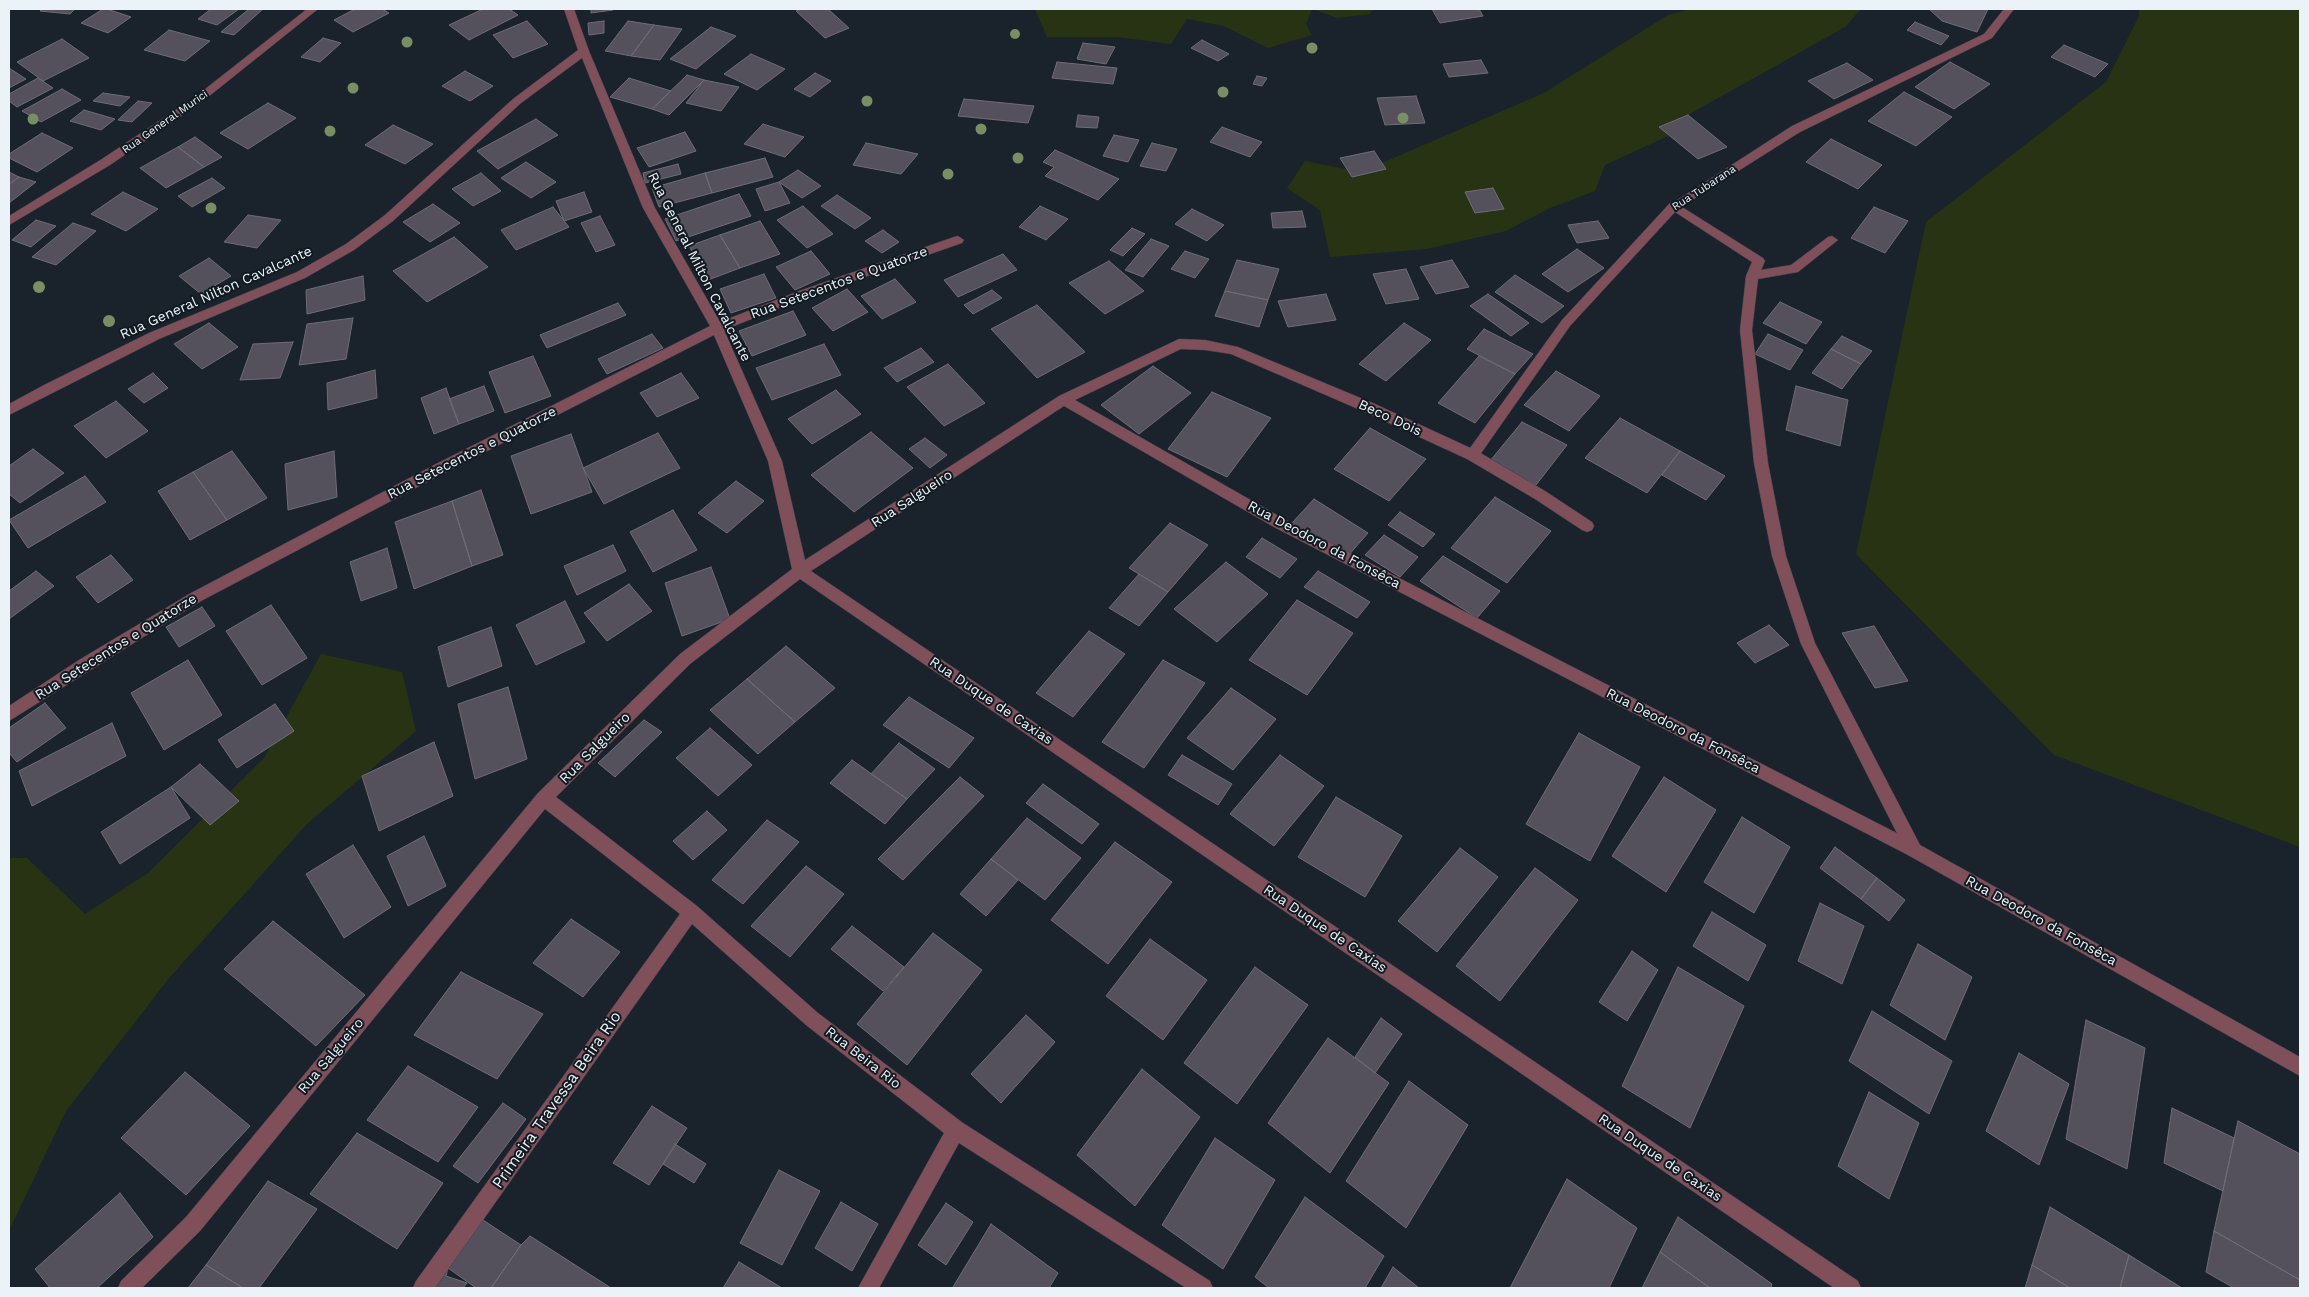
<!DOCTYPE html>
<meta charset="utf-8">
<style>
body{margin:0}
#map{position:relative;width:2309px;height:1297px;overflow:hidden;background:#1a232b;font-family:"Work Sans",sans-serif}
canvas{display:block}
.frame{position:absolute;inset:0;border:10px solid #ecf3f8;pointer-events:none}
</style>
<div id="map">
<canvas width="2309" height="1297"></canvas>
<div class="frame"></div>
</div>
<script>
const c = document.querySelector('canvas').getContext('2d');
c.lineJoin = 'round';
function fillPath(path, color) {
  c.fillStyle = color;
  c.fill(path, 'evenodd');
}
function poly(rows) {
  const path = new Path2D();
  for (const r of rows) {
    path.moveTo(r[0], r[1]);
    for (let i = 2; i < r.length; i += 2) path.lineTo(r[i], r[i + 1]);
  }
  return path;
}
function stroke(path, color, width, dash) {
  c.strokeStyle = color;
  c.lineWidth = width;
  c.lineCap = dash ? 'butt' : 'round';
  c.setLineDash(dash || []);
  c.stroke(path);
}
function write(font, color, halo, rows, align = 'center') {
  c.font = font + ' "Work Sans",sans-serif';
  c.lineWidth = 4;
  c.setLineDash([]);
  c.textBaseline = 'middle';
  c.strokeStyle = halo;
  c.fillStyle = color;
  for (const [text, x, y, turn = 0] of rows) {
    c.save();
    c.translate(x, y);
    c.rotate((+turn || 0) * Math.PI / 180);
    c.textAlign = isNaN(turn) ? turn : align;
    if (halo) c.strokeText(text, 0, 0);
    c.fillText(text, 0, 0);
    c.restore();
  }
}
fillPath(poly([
 [1035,9,1312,9,1306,24,1312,35,1268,48,1224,26,1187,19,1171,44,1117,37,1047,37],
 [1313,9,1373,9,1370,14,1337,18],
 [1690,9,1861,9,1845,27,1688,115,1668,136,1605,165,1595,191,1550,208,1506,231,1427,249,1330,257,1320,210,1287,188,1305,161,1361,172,1544,93,1668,15],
 [2139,9,2300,9,2300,847,2054,755,1856,554,1926,222,2106,82,2139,16],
 [321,654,402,672,416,731,307,824,170,977,66,1111,9,1231,9,858,27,858,85,914,148,873,264,758]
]), '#283313');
const building = poly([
 [42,9,75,9,70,14,40,11,42,9],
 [103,9,107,9,131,17,108,33,81,23,103,9],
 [211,9,239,9,217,25,198,19,211,9],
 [249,9,263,9,234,35,221,32,249,9],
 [355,9,382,9,389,13,353,32,334,20,355,9],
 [483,9,509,9,518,15,469,40,449,25,483,9],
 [591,9,613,9,613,10,591,13,591,9],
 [802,9,828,9,849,28,825,38,796,11,802,9],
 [1432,9,1479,9,1483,16,1440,23,1432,9],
 [1929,9,1988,9,1977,32,1942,21,1929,9],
 [527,21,548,44,513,58,493,35,527,21],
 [604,21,604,33,589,35,588,23,604,21],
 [628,21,654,25,631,56,605,51,628,21],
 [1915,22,1949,36,1941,45,1907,30,1915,22],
 [654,25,682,29,660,60,631,56,654,25],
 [711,27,736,36,696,69,670,59,711,27],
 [169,30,210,41,185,61,144,50,169,30],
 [323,38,341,43,320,62,301,57,323,38],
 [62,39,89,58,43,81,17,62,62,39],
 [1202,40,1229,54,1218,61,1191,48,1202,40],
 [1083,43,1115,47,1106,64,1077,59,1083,43],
 [2064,45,2108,64,2095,77,2051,57,2064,45],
 [751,54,785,69,757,90,724,74,751,54],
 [1481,60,1488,73,1449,77,1443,64,1481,60],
 [1057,62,1117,68,1113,84,1052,78,1057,62],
 [1950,62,1990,84,1954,109,1915,87,1950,62],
 [1847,63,1873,80,1834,99,1808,81,1847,63],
 [9,68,26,79,9,88,9,68],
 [465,71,493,86,470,101,442,86,465,71],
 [815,73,831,81,810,97,794,89,815,73],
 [687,75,704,80,669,115,652,109,687,75],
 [1257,76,1267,78,1262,86,1253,84,1257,76],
 [38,78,53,88,17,107,9,101,9,94,38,78],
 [629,78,671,91,652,109,610,97,629,78],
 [704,80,739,87,721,111,686,103,704,80],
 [62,89,81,100,41,122,22,111,62,89],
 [1904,92,1952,117,1916,146,1868,121,1904,92],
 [103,93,130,97,120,106,93,101,103,93],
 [1416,96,1425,123,1385,125,1377,98,1416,96],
 [964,99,1034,106,1028,123,958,116,964,99],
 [138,101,152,103,132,122,118,120,138,101],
 [268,103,296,118,248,149,220,133,268,103],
 [84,110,115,119,101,130,70,121,84,110],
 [1078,115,1099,117,1097,128,1076,127,1078,115],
 [1688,115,1727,147,1698,159,1659,127,1688,115],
 [536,119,558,135,498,169,477,151,536,119],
 [763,124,804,137,785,157,744,144,763,124],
 [393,125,433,144,405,164,365,145,393,125],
 [1222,127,1262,142,1250,157,1210,142,1222,127],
 [685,132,696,151,649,167,637,148,685,132],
 [42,133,73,148,37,172,9,158,9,154,42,133],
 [1114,135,1139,140,1128,162,1103,156,1114,135],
 [195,137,222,157,204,167,178,147,195,137],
 [1831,139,1882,165,1858,189,1806,162,1831,139],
 [866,143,918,154,901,174,853,165,866,143],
 [1152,143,1177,149,1166,171,1140,166,1152,143],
 [178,147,204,167,166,188,140,168,178,147],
 [1055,150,1119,179,1098,200,1045,176,1054,167,1043,162,1055,150],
 [1374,151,1386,169,1352,177,1340,158,1374,151],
 [765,158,773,177,712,193,705,173,765,158],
 [526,162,556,182,531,198,501,178,526,162],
 [678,164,681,174,645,183,643,173,678,164],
 [798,170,821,186,802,198,779,182,798,170],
 [9,172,19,177,9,184,9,172],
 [481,173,501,191,473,206,452,189,481,173],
 [705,173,712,193,659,207,652,188,705,173],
 [19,177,36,182,9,203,9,185,19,177],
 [212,178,225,188,192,207,178,196,212,178],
 [779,182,790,203,765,211,756,189,779,182],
 [1493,188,1504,209,1475,213,1465,192,1493,188],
 [123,192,158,209,126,231,91,214,123,192],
 [584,192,592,212,564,221,556,201,584,192],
 [739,194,751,216,676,241,665,219,739,194],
 [837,195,871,218,855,229,821,206,837,195],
 [433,204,460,223,430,242,403,222,433,204],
 [803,206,833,234,807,248,777,220,803,206],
 [1040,206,1068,219,1046,240,1019,227,1040,206],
 [553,207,569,227,516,250,501,230,553,207],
 [1874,207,1908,221,1885,253,1851,238,1874,207],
 [1192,209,1224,225,1207,241,1175,224,1192,209],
 [1302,211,1306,227,1273,228,1271,213,1302,211],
 [248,215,281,220,257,248,224,242,248,215],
 [600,216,615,245,596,252,581,223,600,216],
 [36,220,56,226,31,247,12,240,36,220],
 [760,221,780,254,740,268,720,235,760,221],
 [1598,221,1609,238,1577,243,1568,225,1598,221],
 [73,223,96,231,56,265,32,257,73,223],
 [1132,228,1145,234,1123,256,1110,250,1132,228],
 [883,230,899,242,882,253,865,241,883,230],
 [720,235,740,268,708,280,689,246,720,235],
 [454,237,488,267,427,302,393,271,454,237],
 [1151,239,1169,246,1143,277,1125,270,1151,239],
 [1577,249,1604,268,1568,292,1542,274,1577,249],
 [811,251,830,274,795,290,776,267,811,251],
 [1185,251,1209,259,1195,278,1171,269,1185,251],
 [1003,254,1017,270,958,297,944,280,1003,254],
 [209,258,231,276,201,294,179,276,209,258],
 [1237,260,1279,269,1268,300,1225,291,1237,260],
 [1452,260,1469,287,1436,294,1420,267,1452,260],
 [1109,261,1144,291,1105,314,1069,283,1109,261],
 [1406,269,1419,299,1386,304,1373,274,1406,269],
 [764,274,776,298,731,313,720,289,764,274],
 [1515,275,1564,306,1542,323,1495,292,1515,275],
 [363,276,365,300,307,314,306,290,363,276],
 [895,279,916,302,882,319,861,296,895,279],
 [847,289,868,312,833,331,812,308,847,289],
 [992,290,1002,298,973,314,964,305,992,290],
 [1225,291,1268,300,1259,327,1215,316,1225,291],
 [1326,294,1336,320,1288,327,1278,301,1326,294],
 [1488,294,1529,323,1511,336,1470,306,1488,294],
 [1780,302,1822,322,1806,344,1763,323,1780,302],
 [618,303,626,315,547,348,540,335,618,303],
 [1037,305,1085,352,1037,378,991,329,1037,305],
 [793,311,806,335,752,356,739,331,793,311],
 [353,318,346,359,299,365,307,324,353,318],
 [209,323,238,347,202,369,174,344,209,323],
 [1404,323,1431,340,1386,381,1359,364,1404,323],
 [1484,329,1533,354,1515,374,1467,349,1484,329],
 [652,334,663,348,607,374,598,359,652,334],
 [1768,334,1803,350,1790,370,1755,354,1768,334],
 [1842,336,1872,351,1861,364,1831,349,1842,336],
 [293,342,280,378,240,380,253,344,293,342],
 [824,344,841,375,772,400,756,368,824,344],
 [921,348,934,362,897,382,884,368,921,348],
 [1831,349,1861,364,1842,389,1812,373,1831,349],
 [533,356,551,396,505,413,489,372,533,356],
 [1479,356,1515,374,1475,423,1438,403,1479,356],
 [948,364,985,403,944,426,907,387,948,364],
 [1153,366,1191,393,1139,434,1101,405,1153,366],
 [375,370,377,398,328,410,327,383,375,370],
 [1556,371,1600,396,1569,431,1524,405,1556,371],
 [153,373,168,388,144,403,128,389,153,373],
 [681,373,699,398,657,417,640,393,681,373],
 [484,386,494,411,459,424,449,399,484,386],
 [1796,386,1848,400,1840,446,1786,430,1796,386],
 [446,388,459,424,434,434,421,398,446,388],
 [836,390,861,414,812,444,788,419,836,390],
 [1212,392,1271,418,1227,477,1168,449,1212,392],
 [116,401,148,431,106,458,74,426,116,401],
 [1620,418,1680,451,1647,493,1585,458,1620,418],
 [1522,422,1567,445,1536,485,1490,461,1522,422],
 [1370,428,1426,459,1389,501,1334,469,1370,428],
 [871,432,913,468,854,512,811,475,871,432],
 [658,433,680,468,604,504,583,468,658,433],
 [571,434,592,492,531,514,511,456,571,434],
 [925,438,947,455,930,468,909,449,925,438],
 [33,449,64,473,20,503,9,494,9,466,33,449],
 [232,451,267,498,227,520,193,472,232,451],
 [334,451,337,497,288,510,285,464,334,451],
 [1680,451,1725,476,1706,500,1662,475,1680,451],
 [193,472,227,520,190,540,158,491,193,472],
 [85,476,106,502,28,548,9,520,85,476],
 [736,481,764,501,727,533,698,513,736,481],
 [481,490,503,555,472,566,452,501,481,490],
 [1495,497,1551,531,1507,583,1451,548,1495,497],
 [1314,499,1368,533,1347,557,1292,523,1314,499],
 [452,501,472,566,414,589,395,522,452,501],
 [673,510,697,550,653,572,630,532,673,510],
 [1400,512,1435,534,1423,547,1388,525,1400,512],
 [1170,523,1208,545,1168,592,1129,568,1170,523],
 [1384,535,1418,557,1400,577,1365,555,1384,535],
 [1262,538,1297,559,1280,578,1246,557,1262,538],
 [613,545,626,571,577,595,564,566,613,545],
 [387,548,397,588,361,601,350,562,387,548],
 [111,555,133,580,98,603,76,577,111,555],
 [1443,556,1500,591,1477,618,1420,581,1443,556],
 [1226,562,1268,594,1217,642,1174,609,1226,562],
 [711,567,730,619,682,636,665,583,711,567],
 [36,571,54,586,9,619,9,591,36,571],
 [1318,571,1370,602,1357,618,1304,587,1318,571],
 [1139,574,1168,592,1139,626,1109,608,1139,574],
 [629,584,652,611,607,641,584,613,629,584],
 [1297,600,1353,633,1307,695,1249,660,1297,600],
 [565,601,585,642,536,665,516,625,565,601],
 [271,605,307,658,262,685,226,631,271,605],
 [202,607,215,626,179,647,166,627,202,607],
 [1769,625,1789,645,1755,663,1737,643,1769,625],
 [1874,626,1908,681,1875,688,1842,633,1874,626],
 [491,627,502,666,448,687,438,647,491,627],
 [1089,631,1125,654,1073,717,1036,693,1089,631],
 [786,646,835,688,795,722,747,679,786,646],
 [188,660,222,715,164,750,131,693,188,660],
 [1163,660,1205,683,1144,768,1102,742,1163,660],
 [747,679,795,722,758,754,710,710,747,679],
 [508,687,527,759,475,779,458,704,508,687],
 [1231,688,1276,719,1233,770,1187,738,1231,688],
 [909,697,974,738,949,768,883,725,909,697],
 [45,703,66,728,17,762,9,753,9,728,45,703],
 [275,704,294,731,237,768,218,740,275,704],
 [644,720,662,732,615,777,598,763,644,720],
 [112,723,126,756,32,806,19,771,112,723],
 [710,728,752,765,718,796,676,758,710,728],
 [1579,733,1640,767,1590,861,1526,824,1579,733],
 [434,742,453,796,379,831,362,776,434,742],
 [899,743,935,769,907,799,871,774,899,743],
 [1182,755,1232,784,1218,805,1168,775,1182,755],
 [1280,755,1324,786,1274,846,1230,814,1280,755],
 [852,760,907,799,885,824,830,783,852,760],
 [200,764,239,801,210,825,171,787,200,764],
 [960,777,984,796,903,880,878,859,960,777],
 [1664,777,1716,810,1666,892,1612,856,1664,777],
 [1043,784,1099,824,1082,844,1026,803,1043,784],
 [171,787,190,818,120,864,101,832,171,787],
 [1336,797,1402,836,1365,897,1298,857,1336,797],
 [707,811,727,830,693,860,673,841,707,811],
 [1742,817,1790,847,1754,913,1704,882,1742,817],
 [1027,818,1081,858,1045,900,991,859,1027,818],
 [767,820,799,842,743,904,712,880,767,820],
 [424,836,446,886,408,906,387,856,424,836],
 [1115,842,1172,882,1108,964,1051,920,1115,842],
 [353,845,391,907,344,938,306,874,353,845],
 [1835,847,1877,878,1861,899,1820,868,1835,847],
 [1460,848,1498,877,1437,952,1398,921,1460,848],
 [991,859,1018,880,986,916,960,894,991,859],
 [806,866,844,894,790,957,751,926,806,866],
 [1535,868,1578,900,1500,1001,1456,966,1535,868],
 [1877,878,1905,900,1889,921,1861,899,1877,878],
 [1820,903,1864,926,1842,984,1798,961,1820,903],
 [1712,912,1766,945,1748,981,1693,946,1712,912],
 [571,919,620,952,583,997,533,963,571,919],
 [273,921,365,995,316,1046,224,969,273,921],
 [852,926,904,967,883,991,831,949,852,926],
 [933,933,982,970,907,1065,857,1024,933,933],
 [1150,939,1207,980,1163,1040,1106,996,1150,939],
 [1918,944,1972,977,1945,1040,1890,1005,1918,944],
 [1632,951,1658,970,1627,1021,1599,1002,1632,951],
 [1255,967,1308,1005,1237,1104,1184,1063,1255,967],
 [1678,967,1744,1006,1690,1128,1622,1086,1678,967],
 [461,972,543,1014,497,1079,414,1035,461,972],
 [1872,1011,1952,1061,1929,1114,1849,1061,1872,1011],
 [1026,1015,1055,1042,1001,1103,971,1074,1026,1015],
 [1381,1018,1402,1034,1375,1073,1355,1057,1381,1018],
 [2086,1020,2145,1048,2127,1169,2066,1139,2086,1020],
 [1328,1038,1389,1083,1330,1173,1268,1123,1328,1038],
 [2019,1053,2069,1084,2039,1165,1986,1131,2019,1053],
 [408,1066,478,1107,438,1162,367,1120,408,1066],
 [1142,1069,1200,1117,1135,1206,1077,1155,1142,1069],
 [185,1072,250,1126,186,1195,121,1138,185,1072],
 [1409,1081,1468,1125,1406,1228,1346,1181,1409,1081],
 [1869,1092,1919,1123,1889,1199,1838,1166,1869,1092],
 [503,1103,526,1119,478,1183,453,1166,503,1103],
 [652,1106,687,1128,649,1185,613,1163,652,1106],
 [2172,1108,2234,1138,2223,1191,2164,1163,2172,1108],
 [2238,1121,2300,1154,2300,1280,2214,1231,2238,1121],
 [357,1133,443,1183,397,1249,310,1194,357,1133],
 [1215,1138,1275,1180,1223,1269,1162,1225,1215,1138],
 [675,1144,706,1164,694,1183,663,1164,675,1144],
 [779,1170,820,1191,782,1265,740,1243,779,1170],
 [1567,1179,1637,1228,1609,1288,1510,1288,1567,1179],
 [268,1181,317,1209,259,1288,243,1288,206,1265,268,1181],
 [120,1193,153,1237,97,1288,50,1288,35,1269,120,1193],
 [1305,1197,1384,1256,1365,1288,1269,1288,1255,1277,1305,1197],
 [841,1202,878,1224,852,1271,815,1248,841,1202],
 [946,1203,973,1222,946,1265,918,1245,946,1203],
 [2050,1207,2129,1255,2120,1288,2070,1288,2032,1265,2050,1207],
 [1678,1217,1772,1284,1771,1288,1710,1288,1660,1252,1678,1217],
 [483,1220,521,1245,491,1288,476,1288,448,1268,483,1220],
 [991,1224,1058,1273,1049,1288,955,1288,953,1287,991,1224],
 [2214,1231,2300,1280,2300,1288,2234,1288,2206,1272,2214,1231],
 [530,1236,611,1288,491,1288,521,1245,530,1236],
 [1660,1252,1710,1288,1642,1288,1660,1252],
 [2129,1255,2182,1288,2120,1288,2129,1255],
 [739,1262,782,1288,723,1288,739,1262],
 [206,1265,243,1288,188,1288,206,1265],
 [2032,1265,2070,1288,2025,1288,2032,1265],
 [1393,1267,1419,1288,1381,1288,1393,1267],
 [448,1268,446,1276,467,1283,463,1288,433,1288,448,1268]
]);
fillPath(building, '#54515d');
stroke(building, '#6f6c78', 1);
const lane = poly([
 [1674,202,1763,258,1765,261,1761,270,1791,265,1828,237,1832,236,1838,240,1798,272,1758,279,1752,330,1768,463,1786,556,1815,643,1920,845,1922,850,1920,855,1914,858,1908,855,1801,644,1772,556,1754,463,1740,330,1746,276,1752,262,1675,212,1570,326,1477,459,1467,459,1465,455,1562,320,1670,203,1674,202]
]);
const street = poly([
 [307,9,318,9,203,101,110,165,9,225,9,216,102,159,195,97,307,9],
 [564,9,574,9,589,51,655,208,720,322,799,291,954,237,958,236,964,240,962,243,807,297,724,330,782,461,805,560,1059,396,1179,339,1205,340,1238,347,1375,404,1477,451,1545,491,1592,522,1594,526,1592,530,1587,532,1582,530,1535,499,1467,459,1365,412,1231,354,1205,350,1181,349,1075,400,1284,519,1920,845,2300,1057,2300,1076,1908,855,1274,527,1064,406,811,571,1858,1281,1861,1288,1834,1288,800,579,690,664,556,797,697,906,818,1013,963,1123,1210,1281,1213,1288,1186,1288,959,1143,879,1288,858,1288,944,1133,806,1025,692,924,435,1288,413,1288,416,1281,680,914,545,809,200,1231,142,1288,118,1288,121,1281,186,1217,538,793,680,654,792,569,768,461,714,335,448,471,201,601,9,721,9,706,79,660,191,593,438,463,710,326,643,208,582,58,521,103,393,221,354,250,305,278,159,339,9,415,9,404,44,385,149,333,297,272,346,244,385,215,513,99,578,50,564,9],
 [2004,9,2014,9,1992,38,1800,132,1678,209,1674,210,1668,206,1792,126,1984,34,2004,9]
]);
stroke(lane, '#374048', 1);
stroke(street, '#374048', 1);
fillPath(lane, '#7f4f5a');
fillPath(street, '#7f4f5a');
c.fillStyle = '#798e63';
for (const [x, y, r] of [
 [1015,34,5],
 [407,42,5.5],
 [1312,48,5.5],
 [353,88,5.5],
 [1223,92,5.5],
 [867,101,5.5],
 [1403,118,5.5],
 [33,119,5.5],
 [981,129,5.5],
 [330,131,5.5],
 [1018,158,5.5],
 [948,174,5.5],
 [211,208,5.5],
 [39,287,6],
 [109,321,6]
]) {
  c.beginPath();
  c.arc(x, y, r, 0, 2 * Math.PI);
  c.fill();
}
write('11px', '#ecf3f8', '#111a21', [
 ["Rua General Murici",165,122,-35],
 ["Rua Tubarana",1704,188,-33]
]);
write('14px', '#ecf3f8', '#111a21', [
 ["Rua General Milton Cavalcante",699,267,63],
 ["Rua Setecentos e Quatorze",839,283,-20],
 ["Rua General Nilton Cavalcante",216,293,-24],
 ["Beco Dois",1390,418,25],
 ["Rua Setecentos e Quatorze",472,453,-27],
 ["Rua Salgueiro",912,499,-33],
 ["Rua Deodoro da Fonsêca",1324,545,28],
 ["Rua Setecentos e Quatorze",116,647,-32],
 ["Rua Duque de Caxias",991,701,34],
 ["Rua Deodoro da Fonsêca",1683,731,27],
 ["Rua Salgueiro",595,748,-45],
 ["Rua Deodoro da Fonsêca",2041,921,29],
 ["Rua Duque de Caxias",1325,929,34],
 ["Rua Salgueiro",331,1056,-50],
 ["Rua Beira Rio",863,1058,38],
 ["Rua Duque de Caxias",1660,1158,34]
]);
write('16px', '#ecf3f8', '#111a21', [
 ["Primeira Travessa Beira Rio",557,1100,-55]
]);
</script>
